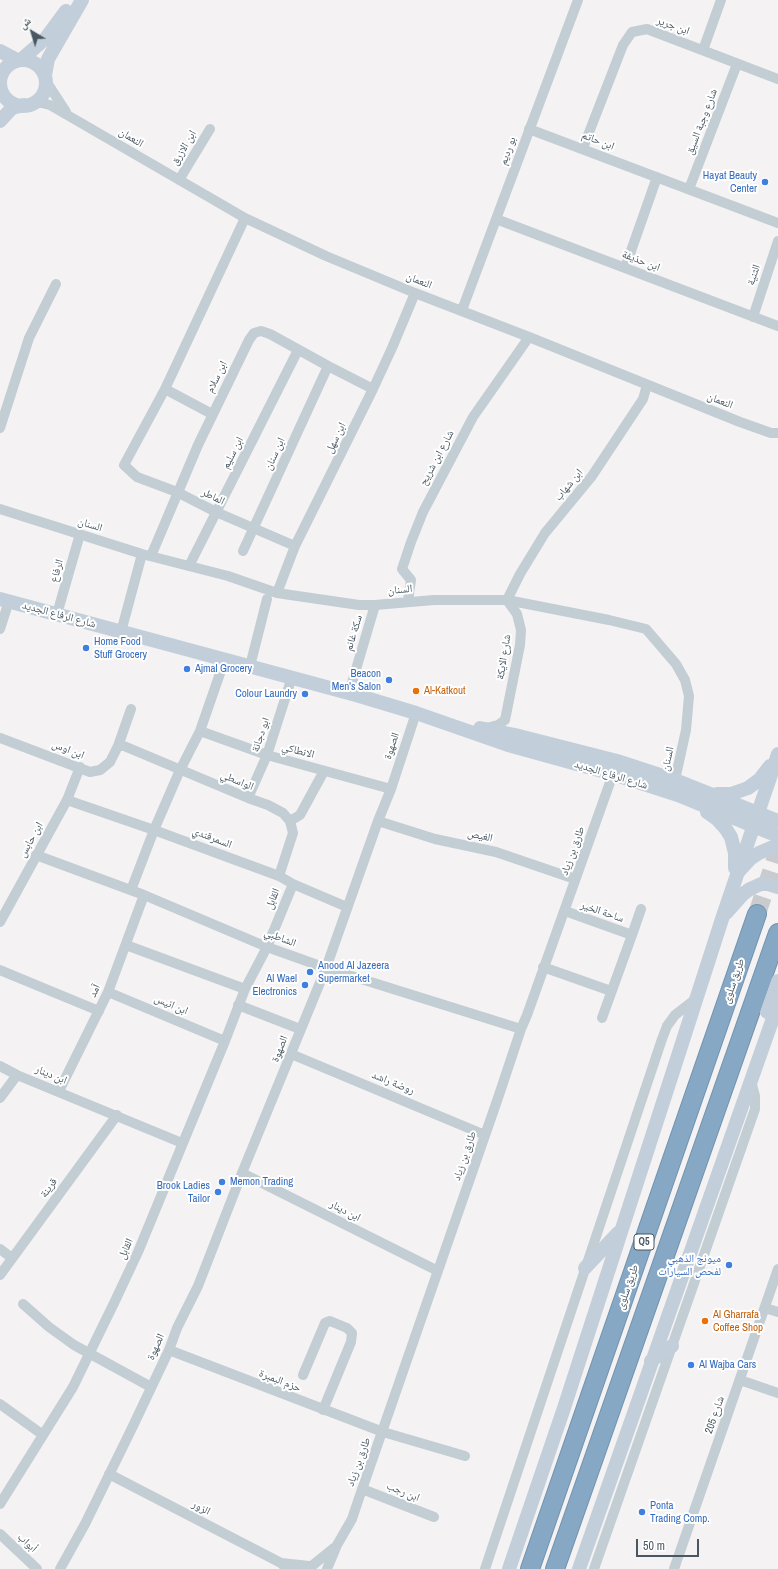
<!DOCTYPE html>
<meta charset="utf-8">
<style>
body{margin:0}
#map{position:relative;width:778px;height:1569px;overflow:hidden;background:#f4f2f2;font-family:"Archivo Narrow","Noto Naskh Arabic",sans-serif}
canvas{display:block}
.north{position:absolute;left:12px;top:12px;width:40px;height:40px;-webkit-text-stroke:3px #fff;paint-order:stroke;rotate:322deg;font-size:11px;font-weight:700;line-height:16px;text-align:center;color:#485762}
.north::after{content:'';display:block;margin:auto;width:14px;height:18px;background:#485762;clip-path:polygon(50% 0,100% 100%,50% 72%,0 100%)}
.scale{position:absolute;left:636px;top:1539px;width:63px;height:18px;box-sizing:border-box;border:2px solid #485762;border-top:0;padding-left:5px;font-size:12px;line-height:14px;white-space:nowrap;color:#485762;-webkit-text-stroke:3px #fff;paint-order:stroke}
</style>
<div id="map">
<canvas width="778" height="1569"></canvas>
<div class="north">ش</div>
<div class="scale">50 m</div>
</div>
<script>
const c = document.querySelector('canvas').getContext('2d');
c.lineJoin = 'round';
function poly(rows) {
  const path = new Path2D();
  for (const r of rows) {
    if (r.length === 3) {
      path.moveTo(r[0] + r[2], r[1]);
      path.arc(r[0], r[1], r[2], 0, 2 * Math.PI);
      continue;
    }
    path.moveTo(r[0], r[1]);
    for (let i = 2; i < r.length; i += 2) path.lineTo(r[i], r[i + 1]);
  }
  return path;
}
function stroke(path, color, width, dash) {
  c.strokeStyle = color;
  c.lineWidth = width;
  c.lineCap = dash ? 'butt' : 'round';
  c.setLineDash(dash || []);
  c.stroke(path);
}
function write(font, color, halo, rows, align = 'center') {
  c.font = font + ' "Archivo Narrow","Noto Naskh Arabic",sans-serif';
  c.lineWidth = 4;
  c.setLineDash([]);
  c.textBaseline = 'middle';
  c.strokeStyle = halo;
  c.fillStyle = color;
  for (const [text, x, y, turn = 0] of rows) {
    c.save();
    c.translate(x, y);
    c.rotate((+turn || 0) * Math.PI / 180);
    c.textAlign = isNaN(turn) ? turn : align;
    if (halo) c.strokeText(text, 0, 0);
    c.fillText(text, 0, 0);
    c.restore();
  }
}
stroke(poly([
 [757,914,778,851]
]), '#c9cbce', 18, [18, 9]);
const highway = poly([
 [530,1569,757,914],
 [555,1569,778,933]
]);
stroke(highway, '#7193b0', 20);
stroke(poly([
 [703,50,721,0],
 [46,81,66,112],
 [30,104,37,102,50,105,245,218,326,256,415,293,529,337,740,422,771,433,778,433],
 [529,129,778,223],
 [583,148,623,45,632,32,647,29,778,79],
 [179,180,210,129],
 [689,189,737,64],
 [245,218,165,389,124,465,137,477,177,492,216,512,295,546],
 [496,219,778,326],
 [625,268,657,177],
 [462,310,578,0],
 [753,317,778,241],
 [165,389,212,414],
 [0,428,29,338,56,284],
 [0,509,142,554,228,576,277,593,359,605,375,605,434,600,507,600,609,620,646,629,676,664,685,680,689,696,686,730,675,780],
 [243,551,328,366],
 [151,556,198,445,249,340,254,333,261,331,270,334,328,366,373,389],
 [189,566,298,350],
 [277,593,295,546,373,389,392,348,415,293],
 [507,600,520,574,545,533,592,476,643,399,647,385],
 [408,601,411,580,402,569,411,542,423,512,473,417,529,337],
 [57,614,80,534],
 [0,629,9,601],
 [121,632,142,554],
 [250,666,267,599],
 [349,693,375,605],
 [486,728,498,725,505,720,520,645,521,630,517,614,507,600],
 [200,731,267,755,391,789],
 [0,738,90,772,100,770,110,762,118,746,131,709],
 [118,746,124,746,248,798,268,805,283,813,290,821,293,833,279,876],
 [248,798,267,755,292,677],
 [67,800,154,830,279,876,293,884,347,907],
 [290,821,300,815,324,771],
 [378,821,435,839,496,852,575,879],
 [36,855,144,895,267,947,326,968,521,1029],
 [131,890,154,830,180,770,200,731,225,659],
 [565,911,632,935,602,1018],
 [0,922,67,800,80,767],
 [632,935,641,909],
 [126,945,245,989],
 [543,967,611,991],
 [0,970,99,1011],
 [108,992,225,1041],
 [238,1005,300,1029],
 [291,1054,485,1135],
 [0,1066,17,1075,182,1143],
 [59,1091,108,992,144,895],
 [0,1098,17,1075],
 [242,1173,438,1271],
 [0,1249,12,1258],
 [0,1275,117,1115],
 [23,1304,49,1327,74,1345,151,1387],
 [765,1308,778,1312],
 [169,1350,383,1432,465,1456],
 [303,1375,325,1323,330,1321,347,1328,352,1333,351,1342,323,1410],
 [740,1380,778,1393],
 [0,1404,43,1435],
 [109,1474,281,1563,287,1569],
 [362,1489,434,1517],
 [0,1504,73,1387,115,1301,138,1252,225,1041,245,989,267,947,293,884],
 [0,1534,37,1569],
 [281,1563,309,1566],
 [313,1565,334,1548],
 [60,1569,85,1524,133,1426,169,1350,177,1328,198,1286,242,1173,326,968,378,821,391,789,416,713],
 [327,1569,337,1545,352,1519,358,1501,499,1095,521,1029,527,1015,613,774],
 [485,1569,662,1039,667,1026,675,1015,697,998],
 [594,1569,755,1109,755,1096,751,1081],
 [674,1569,778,1269]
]), '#c2cdd4', 10);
stroke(poly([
 [0,51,17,60],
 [22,59,46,38,66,11],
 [23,83,23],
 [45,75,48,59,82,0],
 [0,121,12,108,24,105],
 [0,599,356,695,416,713,508,745,613,774,678,795,778,836],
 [480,728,515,735,617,761,675,780,778,821],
 [717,794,731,794,748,788,759,780,770,766],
 [707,812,717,819,726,829,731,837,735,853,735,868],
 [739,871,750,859,759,853,778,845],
 [726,913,743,894,750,889,761,884,768,884,778,887],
 [767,1012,778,981],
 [585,1268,618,1233],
 [651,1361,672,1346],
 [509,1569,564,1408,676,1062,722,919,778,754],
 [579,1569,778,1004]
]), '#c2cfda', 14);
stroke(highway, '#86a8c4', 18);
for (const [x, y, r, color] of [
 [765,182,4,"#3f7fe0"],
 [86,648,4,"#3f7fe0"],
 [187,669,4,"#3f7fe0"],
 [389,680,4,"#3f7fe0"],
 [416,691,4,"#e8710a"],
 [305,694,4,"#3f7fe0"],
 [310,972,4,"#3f7fe0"],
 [305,985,4,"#3f7fe0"],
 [222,1182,4,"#3f7fe0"],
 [218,1192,4,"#3f7fe0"],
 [729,1265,4,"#3f7fe0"],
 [705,1321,4,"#e8710a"],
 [691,1365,4,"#3f7fe0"],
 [642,1512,4,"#3f7fe0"]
]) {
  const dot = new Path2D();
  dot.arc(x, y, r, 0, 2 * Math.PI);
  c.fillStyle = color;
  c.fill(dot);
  stroke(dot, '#fff', 1.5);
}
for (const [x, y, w] of [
 [644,1242,20]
]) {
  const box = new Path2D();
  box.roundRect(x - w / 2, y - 8, w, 16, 3);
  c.fillStyle = '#fff';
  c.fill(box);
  stroke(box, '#485762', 1);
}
write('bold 10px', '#485762', null, [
 ["Q5",644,1242]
]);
write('11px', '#485762', '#fff', [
 ["ابن جرير",673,26,20],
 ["شارع وجبة السيق",702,122,-69],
 ["النعمان",131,138,31],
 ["ابن حاتم",598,141,21],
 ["ابن الازرق",184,148,-59],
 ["بو رديم",508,151,-70],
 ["ابن حذيفة",641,261,21],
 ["الثنية",754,275,-72],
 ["النعمان",419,281,22],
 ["ابن سلام",217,377,-64],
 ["النعمان",720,401,22],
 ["ابن سهل",336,438,-64],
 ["ابن سليم",233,453,-63],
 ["ابن سنان",275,454,-65],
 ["شارع ابن شريح",437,458,-62],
 ["ابن شهاب",569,485,-50],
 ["الماطر",213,497,26],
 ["السنان",90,525,17],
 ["الرفاع",57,571,-74],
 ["السنان",400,590,-5],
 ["شارع الرفاع الجديد",59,615,15],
 ["سكة غانم",354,633,-73],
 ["شارع الايكة",504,657,-81],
 ["ابو دجانة",261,735,-71],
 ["الصهوة",392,746,-72],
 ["ابن اوس",68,750,21],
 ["الانطاكي",298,751,15],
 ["السنان",668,759,-78],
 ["شارع الرفاع الجديد",611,775,17],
 ["الواسطي",237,781,22],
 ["الغيص",480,836,12],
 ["السمرقندي",212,838,21],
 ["ابن حابس",31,840,-61],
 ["طارق بن زياد",573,851,-70],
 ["القابل",273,899,-68],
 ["ساحة الخير",602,912,19],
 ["الشاطبي",280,938,21],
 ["طريق سلوى",734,981,-71],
 ["آمد",95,991,-66],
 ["ابن انيس",171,1005,23],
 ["الصهوة",280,1049,-69],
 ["ابن دينار",51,1075,22],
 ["روضة راشد",393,1083,22],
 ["طارق بن زياد",465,1156,-71],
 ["قرينة",49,1188,-54],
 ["ابن دينار",345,1211,27],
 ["القابل",126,1249,-66],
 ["طريق سلوى",628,1287,-71],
 ["الصهوة",156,1347,-66],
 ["حزم البمبرة",280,1381,21],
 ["شارع 205",715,1415,-71],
 ["طارق بن زياد",359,1462,-70],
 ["ابن رجب",403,1492,22],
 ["الزور",201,1508,27],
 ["أبواب",27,1543,44]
]);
write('11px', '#366cbe', '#fff', [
 ["Hayat Beauty",757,176],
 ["Center",757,189],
 ["Home Food",94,642,"left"],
 ["Stuff Grocery",94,655,"left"],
 ["Ajmal Grocery",195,669,"left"],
 ["Beacon",381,674],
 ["Men's Salon",381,687],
 ["Colour Laundry",297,694],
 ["Anood Al Jazeera",318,966,"left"],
 ["Supermarket",318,979,"left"],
 ["Al Wael",297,979],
 ["Electronics",297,992],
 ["Memon Trading",230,1182,"left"],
 ["Brook Ladies",210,1186],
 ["Tailor",210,1199],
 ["ميونج الذهبي",721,1259],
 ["لفحص السيارات",721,1272],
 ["Al Wajba Cars",699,1365,"left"],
 ["Ponta",650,1506,"left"],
 ["Trading Comp.",650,1519,"left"]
], 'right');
write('11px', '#c56008', '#fff', [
 ["Al-Katkout",424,691],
 ["Al Gharrafa",713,1315],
 ["Coffee Shop",713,1328]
], 'left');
</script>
